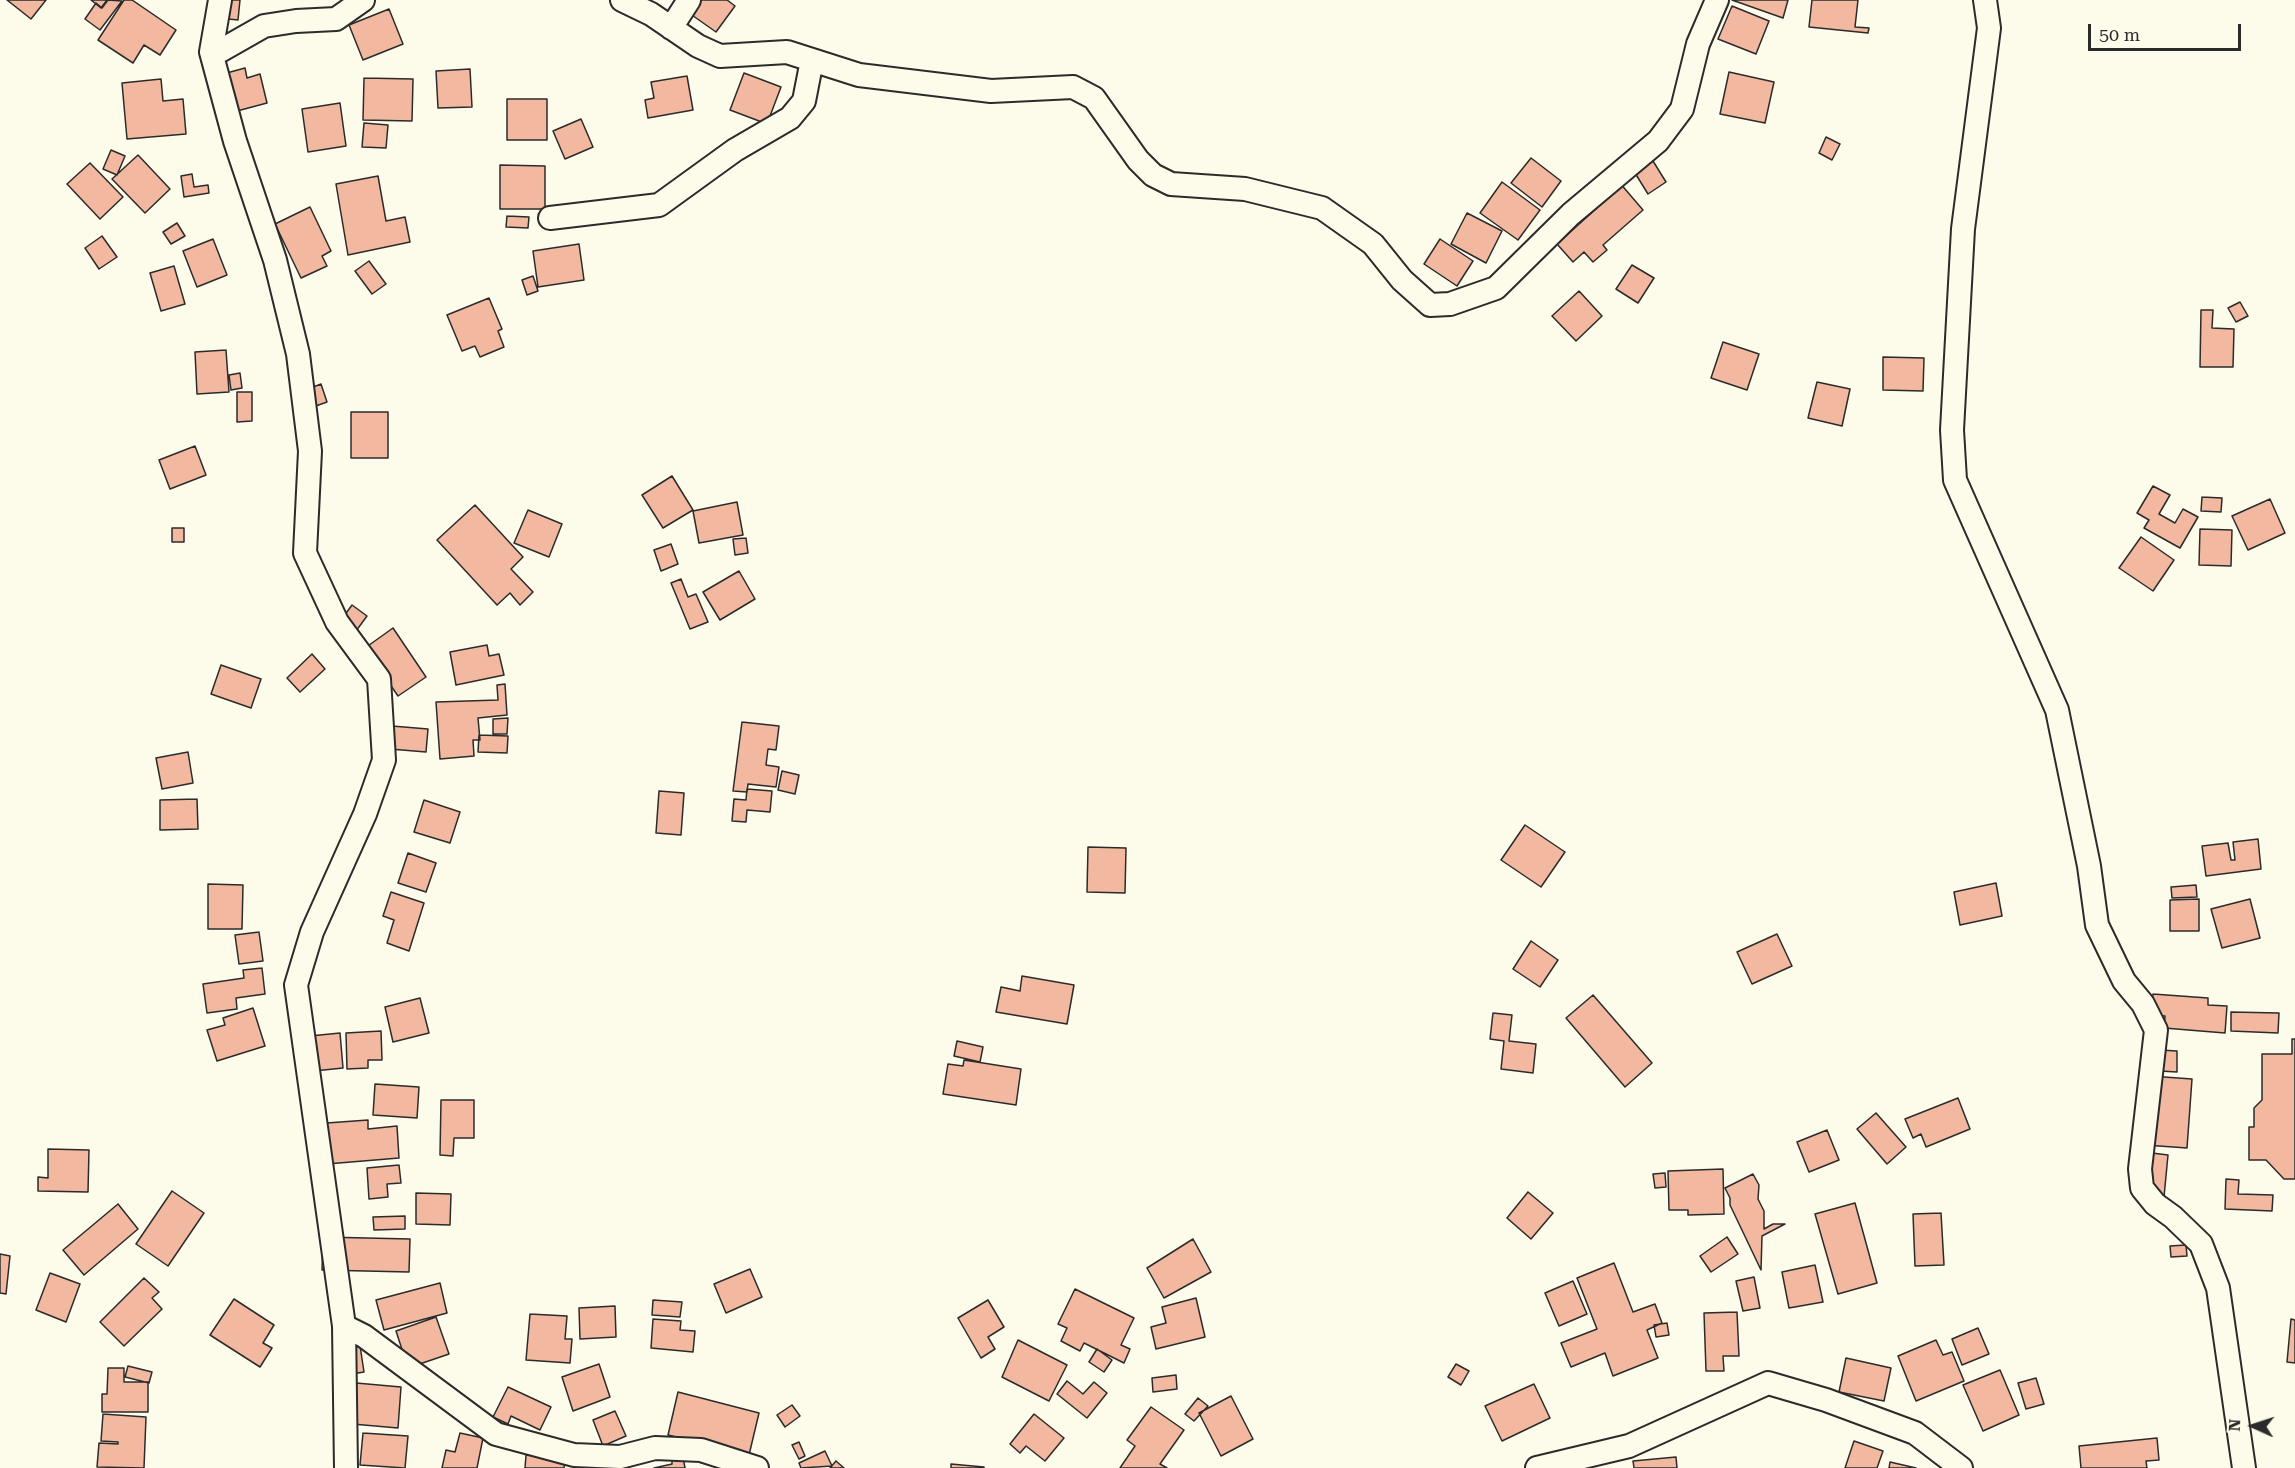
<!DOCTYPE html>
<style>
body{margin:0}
#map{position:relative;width:2295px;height:1468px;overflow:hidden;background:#fdfbea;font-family:"Roboto Serif",serif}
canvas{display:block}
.north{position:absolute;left:2223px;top:1396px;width:60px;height:60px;-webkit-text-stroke:4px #fdfbea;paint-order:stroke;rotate:273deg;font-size:16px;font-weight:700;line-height:24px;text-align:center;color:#2b2b2b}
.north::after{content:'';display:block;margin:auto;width:21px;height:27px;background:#2b2b2b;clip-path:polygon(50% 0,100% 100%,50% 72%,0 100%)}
.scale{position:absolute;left:2088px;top:24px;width:153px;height:27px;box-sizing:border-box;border:3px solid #2b2b2b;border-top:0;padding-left:8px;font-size:18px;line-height:21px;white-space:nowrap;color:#2b2b2b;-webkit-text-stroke:4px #fdfbea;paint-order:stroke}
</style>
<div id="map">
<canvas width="2295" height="1468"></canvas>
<div class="north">N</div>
<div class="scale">50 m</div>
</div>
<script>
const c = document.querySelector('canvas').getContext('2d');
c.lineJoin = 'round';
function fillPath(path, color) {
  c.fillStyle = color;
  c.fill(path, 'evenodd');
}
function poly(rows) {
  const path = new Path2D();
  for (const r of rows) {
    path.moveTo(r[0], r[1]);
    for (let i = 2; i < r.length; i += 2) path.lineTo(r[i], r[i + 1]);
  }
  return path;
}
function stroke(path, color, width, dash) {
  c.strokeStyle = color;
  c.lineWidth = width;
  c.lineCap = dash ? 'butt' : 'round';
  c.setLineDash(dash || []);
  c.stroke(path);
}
const building = poly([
 [7,0,46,0,31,19,7,0],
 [91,0,107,0,101,8,91,0],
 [108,0,122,1,100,30,85,19,96,3,102,8,108,0],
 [124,0,132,0,176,30,160,55,144,45,133,63,98,40,124,0],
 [210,0,240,0,238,20,209,17,210,0],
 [699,0,727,0,735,6,716,32,689,13,699,0],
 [1732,0,1788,0,1783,18,1732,0],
 [1812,0,1858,0,1855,27,1869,28,1868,33,1809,27,1812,0],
 [1732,6,1769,21,1756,54,1718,39,1732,6],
 [389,9,403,44,363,60,349,25,389,9],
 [245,68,247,78,260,74,267,103,222,115,212,77,245,68],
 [470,69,472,107,438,108,436,71,470,69],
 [1729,72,1774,82,1765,123,1720,114,1729,72],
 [744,73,781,87,767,124,730,110,744,73],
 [687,76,693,110,648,118,645,100,654,98,651,82,687,76],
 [364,78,413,79,412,121,363,120,364,78],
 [161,79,163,101,183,99,186,134,127,139,122,83,161,79],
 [507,99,547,99,547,140,507,140,507,99],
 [340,103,346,146,308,152,302,109,340,103],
 [581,119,593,147,565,159,553,131,581,119],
 [364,123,388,125,386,148,362,147,364,123],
 [1826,137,1840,144,1832,160,1819,153,1826,137],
 [111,150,125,156,117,175,103,169,111,150],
 [138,155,170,189,145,213,112,179,138,155],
 [1531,158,1561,181,1542,207,1511,183,1531,158],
 [1653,161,1666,182,1648,194,1635,173,1653,161],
 [90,163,123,197,100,219,67,184,90,163],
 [500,165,545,166,545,209,500,209,500,165],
 [192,174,194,187,208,185,209,193,184,197,181,176,192,174],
 [378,176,386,221,405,217,410,242,348,255,336,184,378,176],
 [1502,182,1540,210,1518,240,1480,213,1502,182],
 [1619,182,1643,210,1603,245,1607,250,1593,262,1584,252,1573,262,1557,244,1608,198,1605,194,1619,182],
 [310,207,331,251,322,256,327,266,301,278,275,224,310,207],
 [1467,213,1502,231,1486,263,1451,244,1467,213],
 [507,216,529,217,528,228,506,227,507,216],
 [177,223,185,236,171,244,163,232,177,223],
 [102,236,117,257,99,269,85,248,102,236],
 [213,239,227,275,197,287,183,251,213,239],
 [1440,239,1473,261,1457,286,1424,264,1440,239],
 [579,244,584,280,538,287,533,251,579,244],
 [369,261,386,284,372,294,355,271,369,261],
 [1632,265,1654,278,1638,303,1616,289,1632,265],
 [174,266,185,304,161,311,150,273,174,266],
 [533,276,538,291,527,295,522,280,533,276],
 [1579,291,1602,316,1576,341,1552,316,1579,291],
 [489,298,502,329,498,331,504,347,480,357,475,346,462,351,447,315,489,298],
 [2240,302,2248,316,2236,322,2228,308,2240,302],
 [2201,310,2213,310,2212,328,2234,329,2233,367,2200,367,2201,310],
 [1723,342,1759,354,1747,390,1711,378,1723,342],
 [226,350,229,392,197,394,195,352,226,350],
 [1883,357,1924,358,1923,391,1883,390,1883,357],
 [240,373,242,388,231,390,229,375,240,373],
 [1817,382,1850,389,1842,426,1808,418,1817,382],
 [321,384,327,402,313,407,308,389,321,384],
 [237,392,252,392,252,421,237,422,237,392],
 [351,412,388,412,388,458,351,458,351,412],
 [195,446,206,475,170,489,159,460,195,446],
 [672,476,693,510,663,528,642,495,672,476],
 [2153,486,2170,495,2159,514,2175,523,2183,509,2198,517,2180,548,2144,528,2149,520,2137,513,2153,486],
 [2202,497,2222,498,2221,512,2201,511,2202,497],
 [2270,499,2285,533,2248,550,2232,516,2270,499],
 [737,502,743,535,699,543,693,511,737,502],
 [475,505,523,557,511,569,533,592,520,605,510,593,497,605,437,540,475,505],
 [528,510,562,524,549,557,514,543,528,510],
 [172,528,184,528,184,542,172,542,172,528],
 [2200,529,2232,530,2231,566,2199,565,2200,529],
 [2141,537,2174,560,2153,591,2119,568,2141,537],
 [746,538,748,553,735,555,733,539,746,538],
 [671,544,678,564,661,571,654,550,671,544],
 [739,571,755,599,720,620,703,592,739,571],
 [681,579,688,597,696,594,708,622,690,629,671,583,681,579],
 [352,605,367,616,356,631,341,620,352,605],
 [393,628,426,677,398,696,365,648,393,628],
 [487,645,489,656,499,654,504,675,456,685,450,652,487,645],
 [312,654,325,669,300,692,287,678,312,654],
 [221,665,261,679,251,708,211,694,221,665],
 [505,684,507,715,478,718,480,740,473,740,474,756,440,759,436,702,498,700,497,685,505,684],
 [508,718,507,734,493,734,493,719,508,718],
 [742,722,779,726,776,750,768,749,766,765,779,767,776,787,748,784,747,792,733,791,742,722],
 [392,726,428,729,426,752,390,749,392,726],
 [479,735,508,736,507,753,478,752,479,735],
 [188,752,193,783,162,789,156,758,188,752],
 [782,771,799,775,795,794,778,790,782,771],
 [747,789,772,791,770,812,747,810,746,822,732,821,734,799,746,800,747,789],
 [659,791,684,793,681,835,656,833,659,791],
 [197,799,198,829,160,830,160,800,197,799],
 [424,800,460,812,450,843,414,832,424,800],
 [1525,825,1565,852,1541,887,1501,860,1525,825],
 [2258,839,2261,869,2206,876,2202,846,2228,843,2231,860,2235,860,2233,842,2258,839],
 [1088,847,1126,848,1125,893,1087,892,1088,847],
 [408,853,436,863,426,892,398,883,408,853],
 [1996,883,2002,916,1960,925,1954,892,1996,883],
 [208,884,243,885,242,929,208,929,208,884],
 [2196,885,2197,897,2172,898,2171,887,2196,885],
 [391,892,424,903,409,951,387,943,394,920,383,916,391,892],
 [2199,899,2199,931,2170,931,2170,900,2199,899],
 [2250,899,2260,938,2222,948,2211,909,2250,899],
 [259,932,263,961,239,964,235,935,259,932],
 [1777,934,1792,966,1752,984,1737,952,1777,934],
 [1531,941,1558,960,1540,987,1513,969,1531,941],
 [262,968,265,994,236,998,237,1009,207,1013,203,984,244,978,243,970,262,968],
 [1022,976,1074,985,1067,1024,996,1012,1001,987,1020,991,1022,976],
 [2153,994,2208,998,2208,1005,2227,1006,2225,1033,2164,1028,2165,1016,2151,1015,2153,994],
 [1593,995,1652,1063,1625,1087,1566,1018,1593,995],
 [420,998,429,1033,393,1042,385,1007,420,998],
 [253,1008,265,1046,217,1061,207,1030,225,1025,223,1018,253,1008],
 [2231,1012,2279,1013,2278,1033,2231,1031,2231,1012],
 [1493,1013,1512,1015,1509,1041,1536,1044,1533,1073,1501,1069,1504,1041,1490,1039,1493,1013],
 [381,1031,382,1060,368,1060,368,1068,347,1069,346,1033,381,1031],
 [340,1033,343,1068,314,1071,310,1036,340,1033],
 [2292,1039,2295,1039,2295,1179,2284,1179,2266,1160,2249,1160,2249,1127,2254,1127,2254,1108,2262,1100,2262,1054,2292,1054,2292,1039],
 [957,1041,983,1047,980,1062,954,1056,957,1041],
 [2160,1050,2177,1051,2177,1072,2160,1071,2160,1050],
 [964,1060,1021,1069,1016,1105,943,1094,948,1064,963,1066,964,1060],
 [2150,1076,2192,1079,2187,1148,2145,1145,2150,1076],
 [375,1084,419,1087,417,1118,373,1115,375,1084],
 [1958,1098,1970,1129,1926,1147,1921,1134,1913,1138,1905,1119,1958,1098],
 [441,1100,474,1100,474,1138,454,1138,453,1156,440,1155,441,1100],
 [1876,1113,1906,1147,1887,1164,1857,1129,1876,1113],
 [368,1120,368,1129,397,1126,399,1158,315,1165,313,1124,368,1120],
 [1827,1130,1839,1160,1809,1172,1797,1142,1827,1130],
 [48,1149,89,1150,88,1192,38,1191,38,1177,48,1178,48,1149],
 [2152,1153,2168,1155,2164,1197,2149,1196,2152,1153],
 [399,1165,401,1183,387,1184,388,1197,369,1199,367,1168,399,1165],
 [1723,1169,1724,1214,1688,1215,1688,1210,1669,1210,1668,1171,1723,1169],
 [1665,1173,1666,1187,1655,1188,1653,1174,1665,1173],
 [1753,1174,1759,1185,1758,1199,1764,1211,1764,1229,1773,1224,1785,1224,1762,1236,1761,1270,1730,1205,1730,1198,1725,1188,1753,1174],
 [2226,1179,2239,1180,2238,1194,2273,1195,2272,1211,2225,1209,2226,1179],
 [172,1191,204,1213,168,1266,136,1244,172,1191],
 [1528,1192,1553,1213,1531,1239,1507,1218,1528,1192],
 [416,1193,451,1194,450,1225,416,1224,416,1193],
 [1855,1203,1877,1283,1838,1294,1815,1214,1855,1203],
 [118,1204,138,1229,84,1275,63,1250,118,1204],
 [1941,1213,1944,1265,1915,1266,1913,1214,1941,1213],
 [405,1216,405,1229,374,1230,373,1217,405,1216],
 [323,1237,410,1239,409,1272,322,1270,323,1237],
 [1727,1237,1738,1254,1711,1272,1700,1256,1727,1237],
 [1193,1239,1211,1272,1164,1298,1147,1268,1193,1239],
 [2186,1245,2187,1256,2171,1257,2170,1246,2186,1245],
 [0,1254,10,1256,6,1294,0,1293,0,1254],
 [1614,1263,1633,1312,1655,1304,1662,1323,1647,1330,1658,1358,1613,1376,1605,1353,1571,1367,1561,1343,1597,1329,1577,1278,1614,1263],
 [1815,1265,1823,1302,1789,1308,1782,1272,1815,1265],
 [750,1269,762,1297,726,1313,714,1284,750,1269],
 [50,1273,80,1284,66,1322,36,1310,50,1273],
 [1754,1277,1760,1308,1743,1311,1736,1281,1754,1277],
 [144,1278,159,1292,152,1298,162,1309,124,1346,100,1322,144,1278],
 [1573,1281,1587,1314,1559,1326,1545,1293,1573,1281],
 [440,1283,447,1313,384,1330,376,1300,440,1283],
 [1075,1289,1134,1318,1121,1345,1130,1349,1124,1363,1084,1343,1080,1351,1061,1341,1067,1328,1058,1324,1075,1289],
 [1196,1298,1205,1337,1156,1349,1151,1327,1166,1323,1162,1307,1196,1298],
 [234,1299,274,1325,263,1343,272,1348,260,1367,210,1335,234,1299],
 [653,1300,682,1302,680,1317,652,1315,653,1300],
 [988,1300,1004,1327,988,1337,995,1349,981,1358,958,1318,988,1300],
 [615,1306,616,1337,580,1339,579,1308,615,1306],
 [1737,1312,1739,1356,1723,1356,1724,1371,1706,1371,1704,1313,1737,1312],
 [530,1314,567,1316,565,1339,572,1339,570,1363,526,1360,530,1314],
 [436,1317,449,1354,408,1368,396,1331,436,1317],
 [653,1319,681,1321,680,1330,695,1331,693,1352,651,1348,653,1319],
 [2291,1319,2295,1320,2295,1363,2287,1362,2291,1319],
 [1667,1323,1669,1335,1656,1337,1654,1325,1667,1323],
 [1978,1328,1989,1354,1962,1365,1952,1339,1978,1328],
 [359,1339,364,1372,339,1376,334,1343,359,1339],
 [1018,1340,1067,1365,1049,1401,1002,1377,1018,1340],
 [1936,1340,1943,1355,1952,1352,1964,1381,1916,1401,1898,1356,1936,1340],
 [1097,1349,1112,1360,1104,1372,1089,1362,1097,1349],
 [1846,1358,1891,1368,1884,1401,1839,1392,1846,1358],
 [599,1364,610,1397,573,1411,562,1377,599,1364],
 [1456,1364,1469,1371,1461,1385,1448,1377,1456,1364],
 [128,1366,152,1372,149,1383,125,1377,128,1366],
 [108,1368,124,1368,124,1382,148,1382,148,1412,102,1412,102,1394,107,1394,108,1368],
 [2000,1370,2019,1415,1983,1431,1963,1385,2000,1370],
 [1176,1375,1177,1389,1153,1392,1152,1378,1176,1375],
 [2036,1378,2044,1404,2026,1409,2018,1383,2036,1378],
 [1067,1381,1083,1394,1094,1382,1107,1393,1087,1418,1057,1394,1067,1381],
 [345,1382,401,1387,398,1428,341,1423,345,1382],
 [1534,1384,1550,1418,1502,1441,1485,1406,1534,1384],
 [508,1387,551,1407,540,1430,511,1416,508,1424,493,1417,508,1387],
 [678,1392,759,1413,749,1455,668,1435,678,1392],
 [1231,1396,1253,1439,1221,1456,1199,1413,1231,1396],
 [1198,1398,1208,1406,1194,1421,1185,1414,1198,1398],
 [792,1405,800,1416,785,1427,777,1415,792,1405],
 [1151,1407,1184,1430,1160,1464,1167,1468,1120,1468,1135,1446,1127,1440,1151,1407],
 [615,1411,626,1436,603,1446,593,1420,615,1411],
 [103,1414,146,1417,144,1468,97,1467,99,1443,118,1444,118,1442,101,1441,103,1414],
 [1034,1414,1064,1438,1045,1461,1026,1446,1020,1453,1010,1444,1034,1414],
 [363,1433,408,1436,405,1468,360,1465,363,1433],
 [460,1433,483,1438,477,1468,442,1468,446,1450,455,1452,460,1433],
 [2157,1438,2159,1460,2146,1461,2147,1468,2081,1468,2079,1446,2157,1438],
 [1854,1441,1883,1451,1877,1468,1845,1468,1854,1441],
 [799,1442,805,1456,799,1459,792,1445,799,1442],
 [825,1451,832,1466,801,1468,799,1463,825,1451],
 [526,1455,565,1459,564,1468,525,1468,526,1455],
 [683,1457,685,1468,654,1468,672,1464,672,1459,683,1457],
 [1676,1457,1677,1468,1634,1468,1633,1461,1676,1457],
 [836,1461,844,1468,830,1468,836,1461],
 [1890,1462,1916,1468,1889,1468,1890,1462],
 [951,1464,984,1467,984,1468,951,1468,951,1464]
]);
fillPath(building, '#f2b8a0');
stroke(building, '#2b2b2b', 1.5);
const minor = poly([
 [220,0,211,52,235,141,275,260,298,354,310,451,305,553,337,622,379,679,384,760,365,814,312,932,296,985,344,1326,346,1468],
 [622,0,651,14,698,46,720,56,787,52,859,75,991,91,1073,87,1094,98,1138,160,1153,175,1171,184,1245,189,1322,208,1373,244,1402,280,1430,305,1450,304,1496,288,1571,214,1658,141,1682,109,1698,44,1717,0],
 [1985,0,1989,28,1963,229,1952,430,1955,480,2057,710,2089,866,2097,925,2124,981,2143,1004,2156,1030,2140,1169,2142,1188,2155,1204,2173,1217,2201,1244,2218,1288,2244,1468],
 [671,28,689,0],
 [211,52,220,51,264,26,296,21,336,19,363,0],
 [550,218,659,205,735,150,790,118,804,101,812,60],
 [344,1326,364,1336,496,1434,574,1455,620,1457,655,1448,701,1450,757,1468],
 [1537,1468,1629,1446,1768,1383,1826,1400,1915,1433,1961,1468]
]);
stroke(minor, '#2b2b2b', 26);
stroke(minor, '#fdfbea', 22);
</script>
